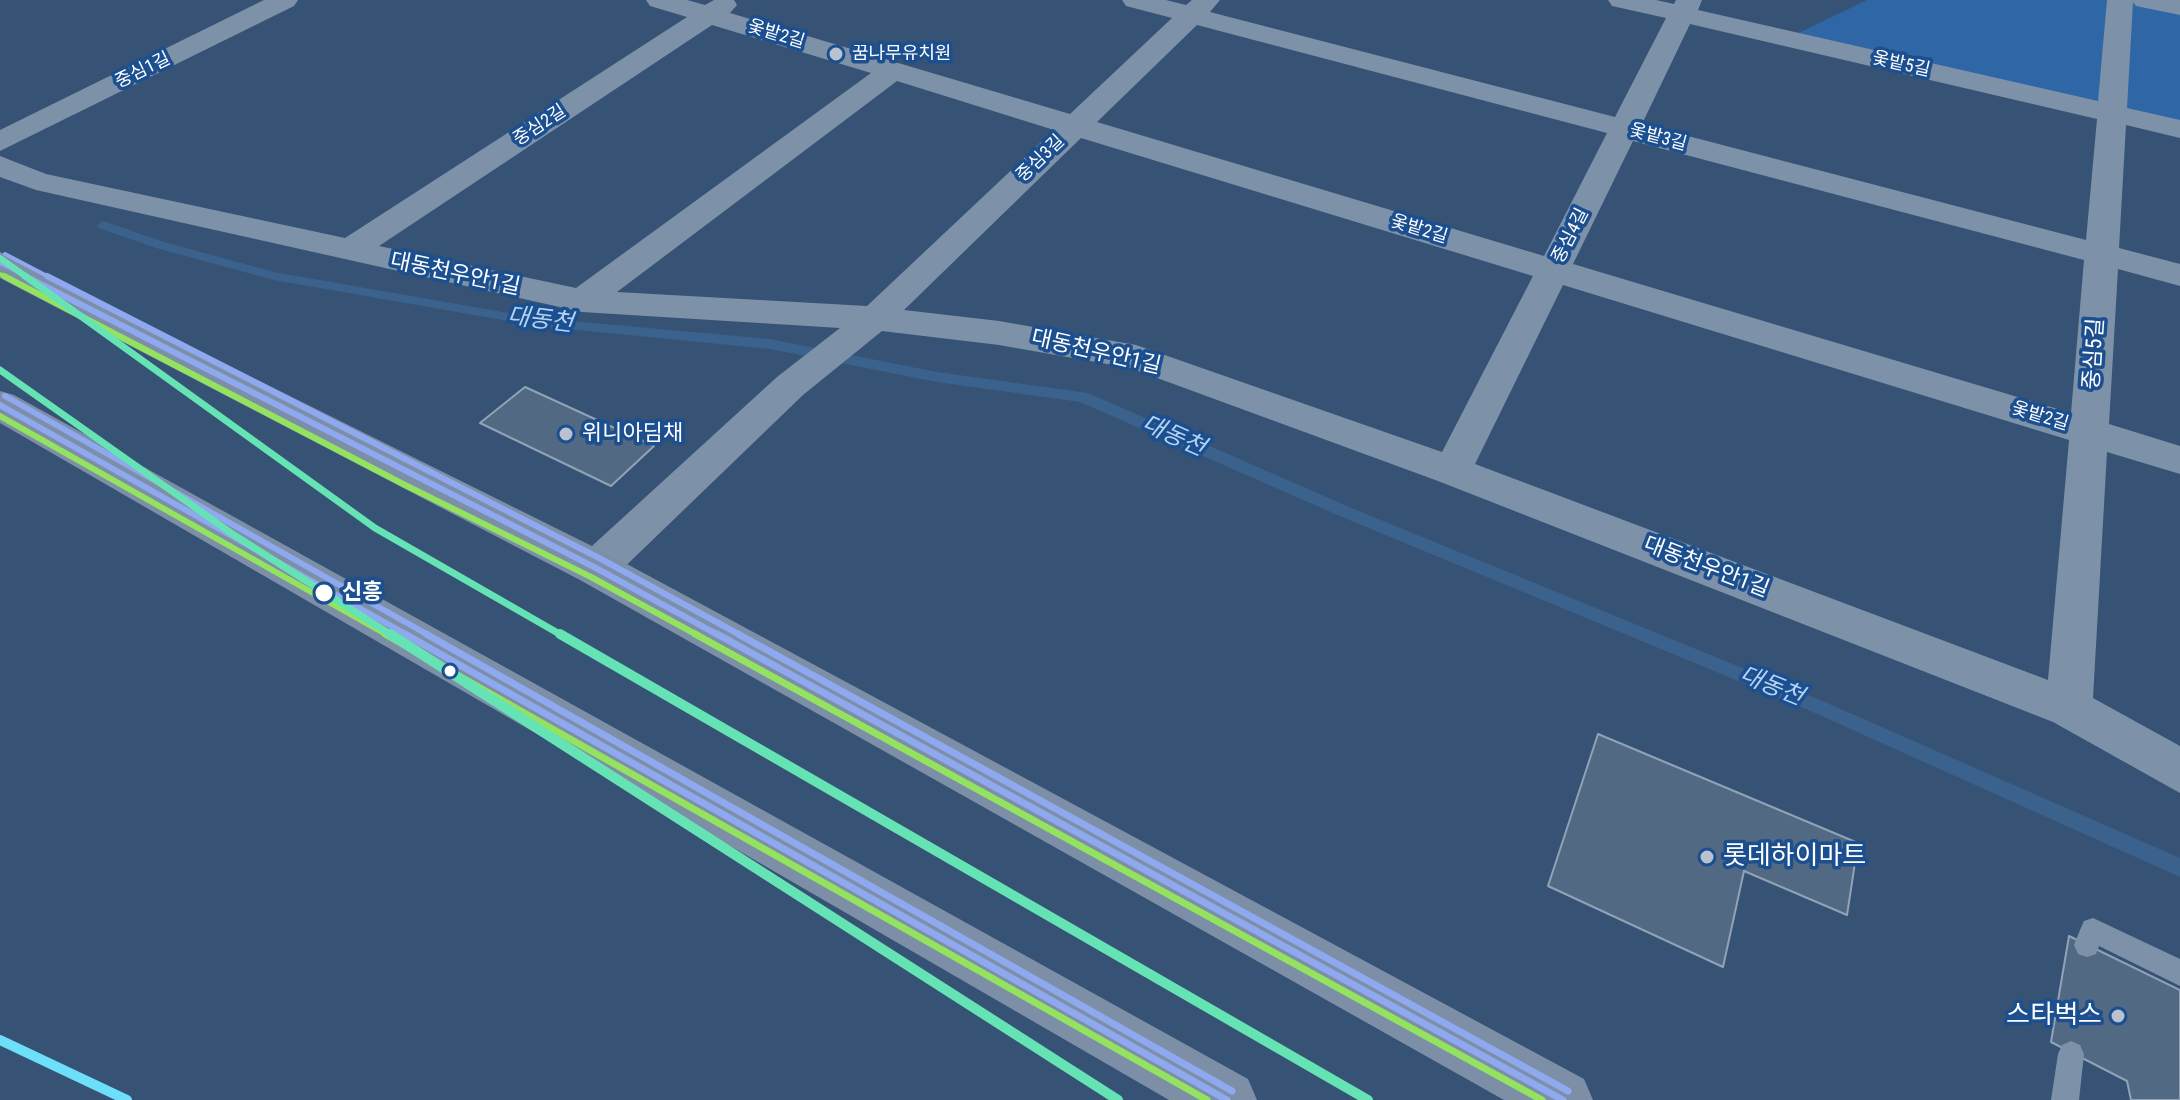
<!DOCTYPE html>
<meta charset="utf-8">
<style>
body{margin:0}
canvas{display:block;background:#365274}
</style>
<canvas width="2180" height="1100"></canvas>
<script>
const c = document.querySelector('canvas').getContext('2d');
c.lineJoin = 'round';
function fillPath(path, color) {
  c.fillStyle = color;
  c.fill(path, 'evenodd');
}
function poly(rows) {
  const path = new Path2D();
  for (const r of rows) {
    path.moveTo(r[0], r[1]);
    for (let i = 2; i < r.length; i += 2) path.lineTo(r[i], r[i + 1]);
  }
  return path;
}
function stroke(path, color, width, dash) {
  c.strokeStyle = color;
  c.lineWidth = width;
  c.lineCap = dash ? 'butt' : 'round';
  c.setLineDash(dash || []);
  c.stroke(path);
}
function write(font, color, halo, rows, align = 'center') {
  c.font = font + ' "Roboto Condensed","Noto Sans KR",sans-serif';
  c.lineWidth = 7;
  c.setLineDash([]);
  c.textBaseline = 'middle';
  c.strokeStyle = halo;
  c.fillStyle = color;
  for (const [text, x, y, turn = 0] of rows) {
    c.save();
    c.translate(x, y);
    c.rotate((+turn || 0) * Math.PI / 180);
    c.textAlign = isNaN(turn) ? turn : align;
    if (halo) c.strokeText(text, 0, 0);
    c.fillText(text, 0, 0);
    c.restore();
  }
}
fillPath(poly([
 [1867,0,2180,0,2180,132,1788,38]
]), '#2f66a5');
fillPath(poly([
 [103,221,164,242,274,272,537,318,770,339,937,372,1088,393,1354,509,1818,699,2180,858,2180,877,1806,709,1342,517,1080,402,937,382,770,349,537,326,274,280,156,248,99,228,97,225,103,221]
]), '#3b618d');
const building = poly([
 [525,387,654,446,611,486,480,423,525,387],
 [1598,734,1858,843,1847,915,1744,871,1723,967,1548,886,1598,734],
 [2069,936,2180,990,2180,1100,2131,1100,2127,1081,2051,1042,2069,936]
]);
fillPath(building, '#526984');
stroke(building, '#92a2b6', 2);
fillPath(poly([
 [2093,918,2180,959,2180,986,2099,946,2096,954,2087,957,2078,954,2074,945,2080,930,2084,921,2093,918],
 [2071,1041,2080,1045,2084,1054,2079,1100,2051,1100,2058,1054,2062,1045,2071,1041]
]), '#7d92a8');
fillPath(poly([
 [264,0,298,0,294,6,0,151,0,130,264,0],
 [646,0,687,0,705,5,714,0,734,0,737,5,730,13,1070,114,1172,18,1126,6,1122,0,1166,0,1186,5,1192,0,1220,0,1210,12,1615,117,1666,18,1612,6,1608,0,1656,0,1674,4,1676,0,1702,0,1698,10,2098,101,2107,0,2180,0,2180,15,2136,6,2133,2,2127,108,2180,120,2180,138,2126,125,2119,248,2180,264,2180,286,2118,269,2109,424,2180,446,2180,474,2107,452,2093,698,2180,746,2180,793,2053,722,1438,481,1130,368,999,345,882,331,803,395,611,580,596,585,581,580,575,568,581,556,777,377,840,328,582,312,36,190,0,177,0,156,46,174,345,238,687,17,650,6,646,0],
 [1690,24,2097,119,2086,240,1642,124,1690,24],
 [712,25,871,73,576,288,379,246,712,25],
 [1197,25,1607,133,1544,256,1097,122,1197,25],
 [897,81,1054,130,867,306,617,292,897,81],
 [1081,138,1533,276,1442,452,1136,345,999,321,904,310,1081,138],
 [1633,141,2084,260,2071,413,1573,264,1633,141],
 [1563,285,2069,440,2048,680,1475,464,1563,285]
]), '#7d92a8');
fillPath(poly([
 [0,252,612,556,1584,1079,1593,1100,1504,1100,580,580,0,278,0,252],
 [0,391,14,395,1248,1079,1257,1100,1169,1100,0,423,0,391]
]), '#7d8ea7');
stroke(poly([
 [0,263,29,278]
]), '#8fa9f0', 4);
stroke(poly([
 [25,276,596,568,720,636],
 [0,405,409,636]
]), '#8fa9f0', 6);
stroke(poly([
 [405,634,1227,1100],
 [717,634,1563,1100]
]), '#8fa9f0', 7);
stroke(poly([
 [0,274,7,278]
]), '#93e360', 4);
stroke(poly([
 [4,276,405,485,591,577,699,636],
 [0,416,389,636]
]), '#93e360', 6);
stroke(poly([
 [385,634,1207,1100],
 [695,634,1542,1100]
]), '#93e360', 7);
stroke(poly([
 [5,254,51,278]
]), '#8fa9f0', 4);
stroke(poly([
 [47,276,601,559,742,636],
 [5,396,430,636]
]), '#8fa9f0', 6);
stroke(poly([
 [426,634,1232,1091],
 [738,634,1568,1091]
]), '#8fa9f0', 7);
stroke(poly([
 [0,1040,127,1100]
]), '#6ddff8', 10);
stroke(poly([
 [0,258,28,278]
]), '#66e3b4', 6);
stroke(poly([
 [25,276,375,528,563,636],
 [0,370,234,535,393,636]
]), '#66e3b4', 7);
stroke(poly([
 [390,634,1118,1100],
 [560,634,1368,1100]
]), '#66e3b4', 10);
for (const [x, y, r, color] of [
 [836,54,8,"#b9c2ce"],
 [566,434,8,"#b9c2ce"],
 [324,593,10,"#fff"],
 [450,671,7,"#fff"],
 [1707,857,8,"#b9c2ce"],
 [2118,1016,8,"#b9c2ce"]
]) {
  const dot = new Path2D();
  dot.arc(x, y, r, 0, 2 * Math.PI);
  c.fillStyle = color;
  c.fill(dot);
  stroke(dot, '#1b4f8f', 3);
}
write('18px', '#fff', '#1b4f8f', [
 ["옻밭2길",776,35,17],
 ["옻밭5길",1901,65,13],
 ["중심1길",143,71,-26],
 ["중심2길",540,126,-33],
 ["옻밭3길",1658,138,15],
 ["중심3길",1041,159,-44],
 ["옻밭2길",1419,230,17],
 ["중심4길",1571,236,-63],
 ["옻밭2길",2040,417,17]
]);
write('18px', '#fff', '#1b4f8f', [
 ["꿈나무유치원",852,54]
], 'left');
write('22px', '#fff', '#1b4f8f', [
 ["대동천우안1길",455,275,12],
 ["대동천우안1길",1096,353,13],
 ["중심5길",2095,354,-86],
 ["대동천우안1길",1706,568,21]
]);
write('22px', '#fff', '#1b4f8f', [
 ["위니아딤채",582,434]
], 'left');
write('bold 22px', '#fff', '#1b4f8f', [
 ["신흥",342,593]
], 'left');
write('italic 24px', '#b5d3f5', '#1b4f8f', [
 ["대동천",540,321,7],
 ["대동천",1173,437,24],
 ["대동천",1771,687,22]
]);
write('26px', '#fff', '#1b4f8f', [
 ["롯데하이마트",1723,857],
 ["스타벅스",2102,1016,"right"]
], 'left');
</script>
